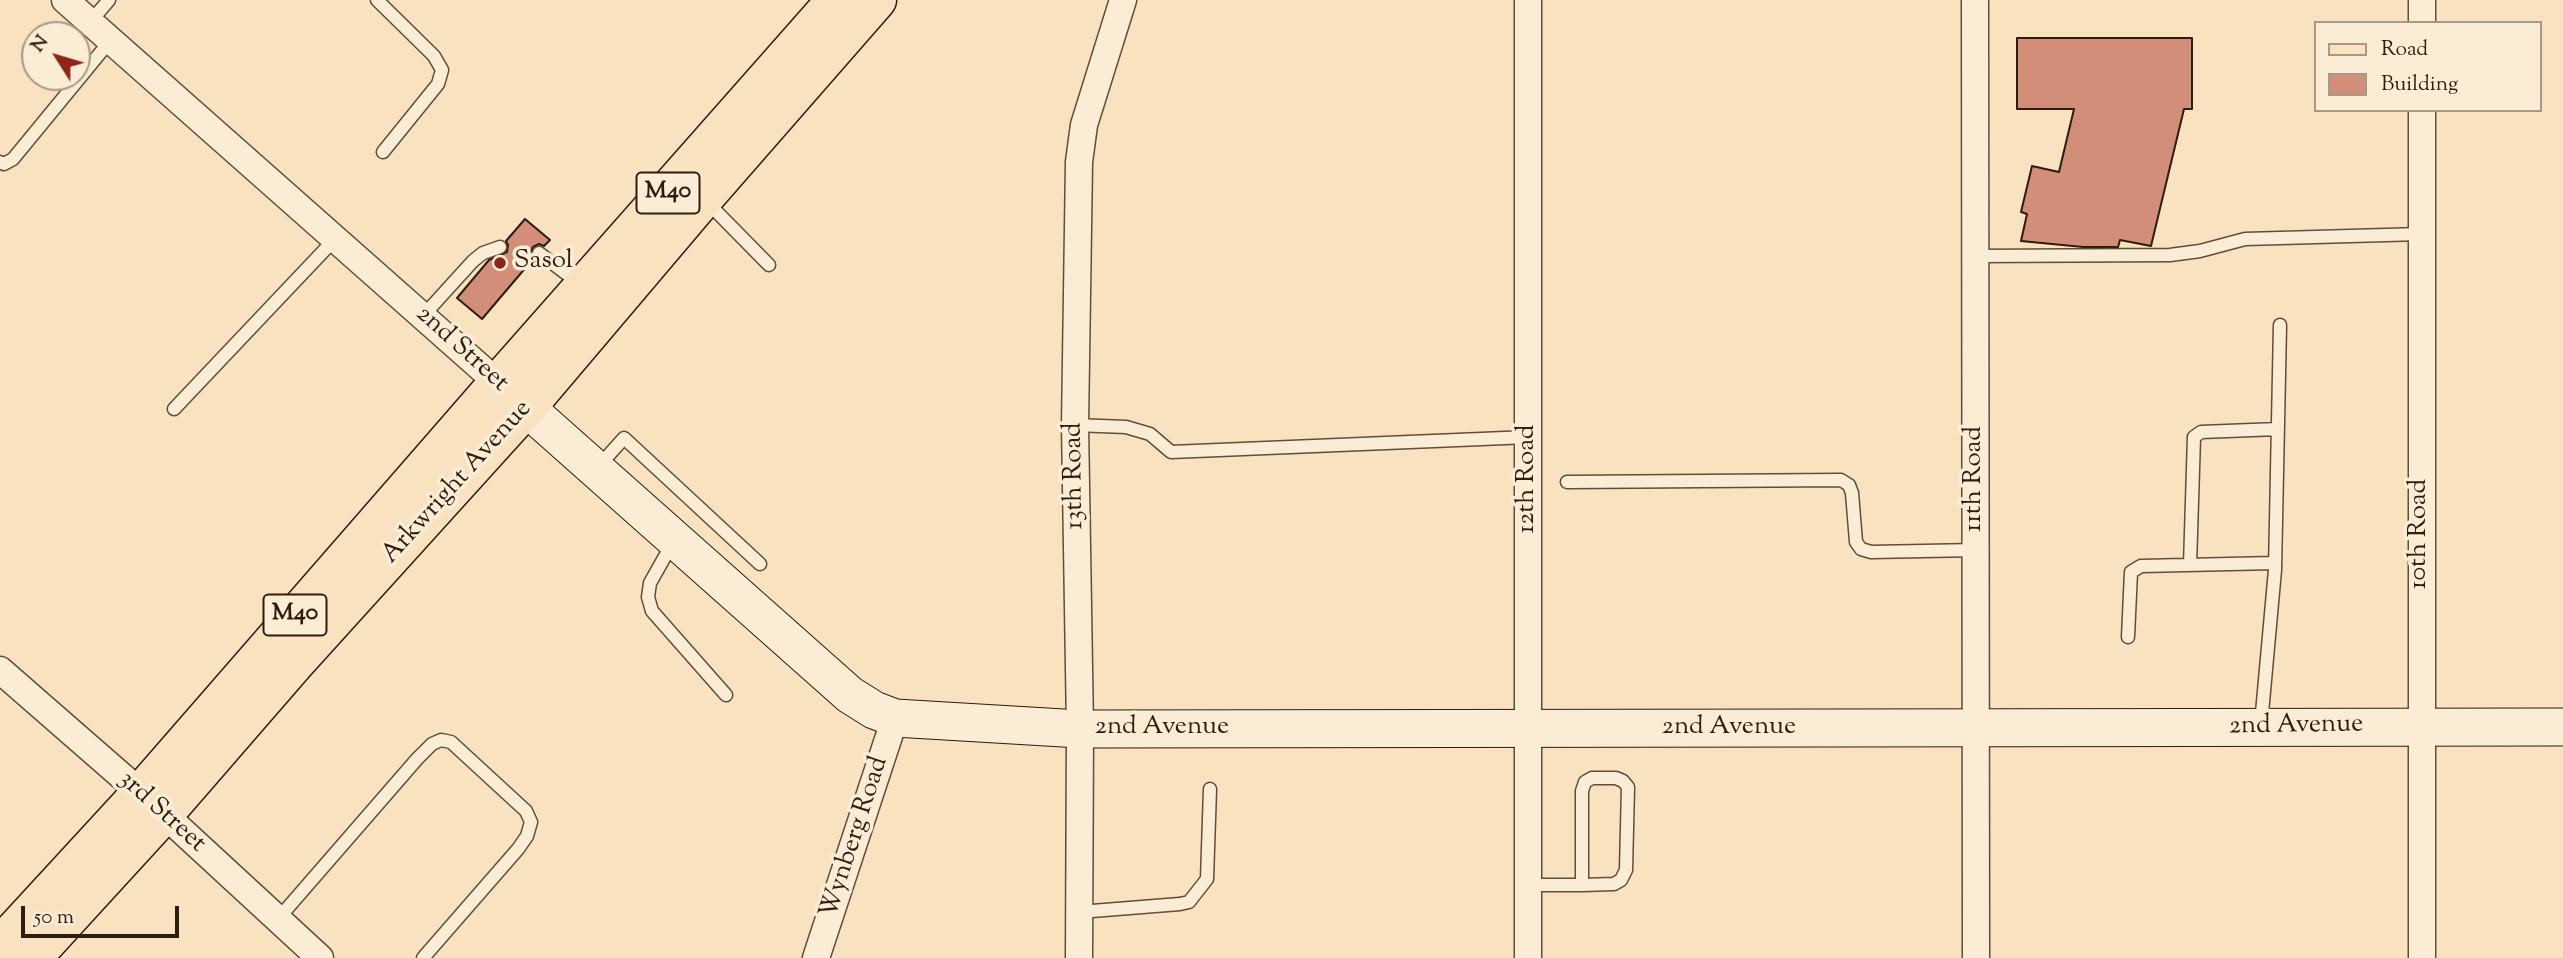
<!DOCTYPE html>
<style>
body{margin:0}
#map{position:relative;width:2563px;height:958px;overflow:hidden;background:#f8e2bf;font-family:"Sorts Mill Goudy",serif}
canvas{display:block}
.legend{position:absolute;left:2314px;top:21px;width:228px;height:91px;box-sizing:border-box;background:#faecd5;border:2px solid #a89986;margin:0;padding:9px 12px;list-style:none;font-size:21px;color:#2e1c0f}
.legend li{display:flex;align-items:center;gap:14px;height:35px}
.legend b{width:35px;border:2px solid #a89986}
.north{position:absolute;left:21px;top:21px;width:70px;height:70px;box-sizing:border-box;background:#faecd5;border:2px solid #a89986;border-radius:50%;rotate:307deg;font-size:19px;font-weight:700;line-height:28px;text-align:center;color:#2e1c0f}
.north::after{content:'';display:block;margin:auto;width:24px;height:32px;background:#8f2418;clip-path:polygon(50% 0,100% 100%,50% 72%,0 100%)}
.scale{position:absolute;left:21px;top:906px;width:158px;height:32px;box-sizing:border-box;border:4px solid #2e1c0f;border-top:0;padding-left:9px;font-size:21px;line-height:24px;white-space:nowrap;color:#2e1c0f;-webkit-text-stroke:5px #faecd5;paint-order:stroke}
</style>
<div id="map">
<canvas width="2563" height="958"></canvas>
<ul class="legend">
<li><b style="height:9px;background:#f8e2bf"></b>Road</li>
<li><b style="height:19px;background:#d28e79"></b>Building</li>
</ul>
<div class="north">N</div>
<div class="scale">50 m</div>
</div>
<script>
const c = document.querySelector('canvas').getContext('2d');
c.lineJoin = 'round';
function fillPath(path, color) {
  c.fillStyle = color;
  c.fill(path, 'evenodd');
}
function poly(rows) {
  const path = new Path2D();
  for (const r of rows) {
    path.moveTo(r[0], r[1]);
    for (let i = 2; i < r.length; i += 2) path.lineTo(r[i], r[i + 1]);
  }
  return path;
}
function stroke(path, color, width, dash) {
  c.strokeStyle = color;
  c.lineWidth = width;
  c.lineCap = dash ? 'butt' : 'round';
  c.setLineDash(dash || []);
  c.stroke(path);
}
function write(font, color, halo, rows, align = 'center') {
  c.font = font + ' "Sorts Mill Goudy",serif';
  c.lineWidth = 7;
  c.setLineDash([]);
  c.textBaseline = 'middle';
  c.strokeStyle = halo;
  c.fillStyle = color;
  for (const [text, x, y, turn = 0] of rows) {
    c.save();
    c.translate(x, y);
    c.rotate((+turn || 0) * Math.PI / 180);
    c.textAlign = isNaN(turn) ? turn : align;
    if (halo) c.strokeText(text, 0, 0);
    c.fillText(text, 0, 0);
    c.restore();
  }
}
const building = poly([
 [2017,38,2192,38,2192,109,2184,109,2151,246,2120,240,2118,247,2083,247,2021,241,2027,214,2021,212,2032,166,2059,172,2074,109,2017,109,2017,38],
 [525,219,550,240,544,246,539,244,533,247,530,253,533,259,482,319,457,298,489,260,507,252,508,245,506,241,525,219]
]);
fillPath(building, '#d28e79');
stroke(building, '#2e1c0f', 2);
const lane = poly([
 [377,0,434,56,442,70,438,84,383,152],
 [90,22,109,0],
 [0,162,4,164,13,159,110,41],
 [706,201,769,265],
 [539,253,580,284],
 [1975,256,2170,255,2200,251,2245,239,2421,234],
 [423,316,473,261,483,253,500,247],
 [174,409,335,239],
 [1075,425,1126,427,1150,434,1171,452,1529,437],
 [598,467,624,438,760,564],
 [1567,482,1841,480,1849,485,1852,493,1856,542,1861,549,1871,552,1976,550],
 [672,544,650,583,648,597,652,611,726,695],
 [2190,565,2194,437,2201,432,2278,429],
 [2128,637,2131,572,2141,566,2274,563],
 [2261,724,2275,570,2280,325],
 [1529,885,1582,885,1614,884,1621,880,1626,870,1628,787,1623,781,1616,778,1592,778,1585,782,1582,791,1582,885],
 [1079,912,1180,904,1189,902,1207,879,1210,789],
 [278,919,417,759,432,744,441,740,451,742,526,811,531,822,527,836,518,849,423,958]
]);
const street = poly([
 [65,0,498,383],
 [1528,0,1528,958],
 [1975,0,1976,958],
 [2422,23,2422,0],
 [0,670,141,793,320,958],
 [816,958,895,718],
 [1079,958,1080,729,1075,425,1079,162,1084,125,1123,0],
 [2422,958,2422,110]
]);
const secondary = poly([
 [503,387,850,695,874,710,895,718,1080,729,2563,727]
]);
const primary = poly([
 [0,946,141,793,498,383,836,0],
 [32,958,164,814,295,663,526,408,704,198,877,0]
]);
stroke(lane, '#604e3b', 15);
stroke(street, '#604e3b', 29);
stroke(secondary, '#2e1c0f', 39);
stroke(primary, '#2e1c0f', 41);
stroke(lane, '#faecd5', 12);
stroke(street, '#faecd5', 26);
stroke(secondary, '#faecd5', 37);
stroke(primary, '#f8e2bf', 38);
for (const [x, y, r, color] of [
 [500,263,7,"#8f2418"]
]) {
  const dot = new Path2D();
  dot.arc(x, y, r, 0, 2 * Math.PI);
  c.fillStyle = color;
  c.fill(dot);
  stroke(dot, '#faecd5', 2.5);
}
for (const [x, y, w] of [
 [668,193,63],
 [295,615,63]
]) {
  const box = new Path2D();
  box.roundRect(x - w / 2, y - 20.5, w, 41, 5);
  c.fillStyle = '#faecd5';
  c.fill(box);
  stroke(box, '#2e1c0f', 2);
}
write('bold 24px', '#2e1c0f', null, [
 ["M40",668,193],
 ["M40",295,615]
]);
write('26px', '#2e1c0f', '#faecd5', [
 ["Sasol",514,263]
], 'left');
write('26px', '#2e1c0f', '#faecd5', [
 ["2nd Street",461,350,42],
 ["13th Road",1076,476,-91],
 ["12th Road",1529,479,-90],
 ["11th Road",1976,479,-90],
 ["Arkwright Avenue",458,483,-48],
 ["10th Road",2421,534,-90],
 ["2nd Avenue",2296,727,-1],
 ["2nd Avenue",1162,729],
 ["2nd Avenue",1729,729],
 ["3rd Street",161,813,42],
 ["Wynberg Road",856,838,-72]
]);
</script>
